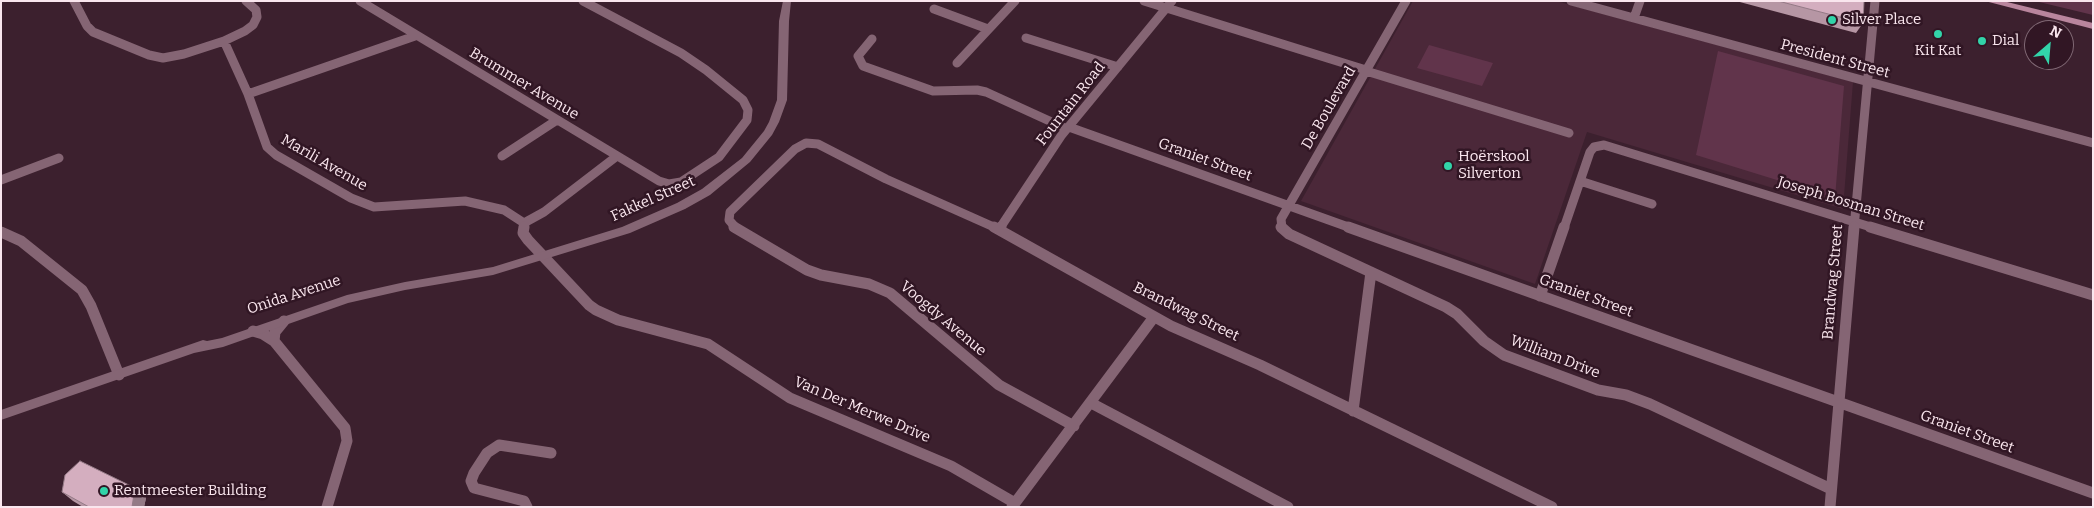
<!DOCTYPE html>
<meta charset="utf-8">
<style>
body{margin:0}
#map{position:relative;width:2094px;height:508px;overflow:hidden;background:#3c202e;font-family:Bitter,serif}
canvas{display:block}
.frame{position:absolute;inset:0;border:2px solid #fae6ee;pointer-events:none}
.north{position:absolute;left:2024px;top:20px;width:50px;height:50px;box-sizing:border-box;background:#311624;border:1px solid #816975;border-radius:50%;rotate:27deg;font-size:14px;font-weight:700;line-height:20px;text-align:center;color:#fae6ee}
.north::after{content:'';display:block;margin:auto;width:18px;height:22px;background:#32d4a9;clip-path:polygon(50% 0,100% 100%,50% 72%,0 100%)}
</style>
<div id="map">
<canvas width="2094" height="508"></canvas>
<div class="frame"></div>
<div class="north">N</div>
</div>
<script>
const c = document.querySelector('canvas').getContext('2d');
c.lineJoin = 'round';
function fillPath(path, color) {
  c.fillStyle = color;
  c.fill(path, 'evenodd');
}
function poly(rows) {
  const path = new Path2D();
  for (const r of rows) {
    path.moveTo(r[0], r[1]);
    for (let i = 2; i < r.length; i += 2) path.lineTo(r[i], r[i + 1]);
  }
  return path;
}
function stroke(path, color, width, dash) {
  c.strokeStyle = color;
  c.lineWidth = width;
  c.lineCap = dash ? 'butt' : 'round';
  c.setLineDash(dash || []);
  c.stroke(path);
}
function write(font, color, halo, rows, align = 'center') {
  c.font = font + ' Bitter,serif';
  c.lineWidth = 5;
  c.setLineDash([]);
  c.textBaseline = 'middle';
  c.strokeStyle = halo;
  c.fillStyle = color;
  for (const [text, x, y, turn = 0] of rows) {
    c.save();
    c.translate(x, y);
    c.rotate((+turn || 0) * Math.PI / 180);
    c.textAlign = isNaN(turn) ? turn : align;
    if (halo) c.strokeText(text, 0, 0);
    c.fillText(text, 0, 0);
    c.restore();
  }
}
fillPath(poly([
 [1413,1,1556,1,1853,82,1843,209,1587,132,1535,284,1301,201]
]), '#4b2839');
fillPath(poly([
 [2035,1,2093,1,2093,15],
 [1429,45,1493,63,1482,86,1417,68],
 [1718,51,1844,86,1835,198,1696,155]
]), '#61344b');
stroke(poly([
 [74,1,87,26,93,32,149,55,163,58,184,54,224,41,245,31,253,25,257,17,256,10,246,1],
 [360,1,659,181,669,184,681,182,719,157,747,120,748,110,743,100,706,70,681,53,583,1],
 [1144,1,1366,70],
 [1571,1,2093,143],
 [934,9,988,29],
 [1634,18,1640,1],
 [1026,38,1118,67],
 [872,39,858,56,863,66,933,91,977,90,986,92,1067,129],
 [224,41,248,94,267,147,276,155,351,198,374,207,465,201,504,210,524,223],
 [957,63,1015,1],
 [1366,71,1569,133],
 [248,94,415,36],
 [1069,127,1351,228],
 [502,156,557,120],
 [1,180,59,158],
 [1580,181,1652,204],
 [524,223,544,212,617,156],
 [524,228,524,223],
 [736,228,729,220,730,212,795,149,806,143,818,144,886,179,996,228],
 [1000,228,1061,136,1172,1],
 [1282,228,1281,219,1406,1],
 [1564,228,1590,152,1594,147,1604,145,1874,228],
 [1854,228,1875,1]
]), '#856574', 9);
stroke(poly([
 [524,227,523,233,528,240,589,305,596,310,618,320,708,344,790,398,951,466,1015,503],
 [734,227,807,270,821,275,869,284,890,293,999,385,1074,426],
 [994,227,1171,326,1260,365,1552,507],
 [1281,227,1289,234,1446,307,1457,314,1484,341,1504,355,1598,390,1626,395,1650,404,1831,489],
 [1348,227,2093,493],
 [1870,227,2093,295],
 [999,229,1001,227],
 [1,232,21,241,82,290,91,306,119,375],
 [1540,296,1564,227],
 [253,331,263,334,274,341,345,428,347,441,327,507],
 [274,341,275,332,284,321],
 [1091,403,1288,507],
 [1353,411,1371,272],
 [527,507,524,501,474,488,471,481,474,473,487,453,499,445,551,453],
 [1012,507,1154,317],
 [1830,507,1854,227]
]), '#856574', 11);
fillPath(poly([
 [783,1,791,1,789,21,787,100,779,122,772,135,750,162,710,195,685,209,630,233,493,275,405,290,348,303,223,347,194,353,1,420,1,410,203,340,207,341,222,338,347,295,405,282,493,267,622,227,677,203,702,189,742,158,764,131,769,122,777,100,779,21,783,1]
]), '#856574');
fillPath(poly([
 [1985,1,2003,1,2093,23,2093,29,1985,1]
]), '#b9859d');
fillPath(poly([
 [1736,1,1864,1,1863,23,1856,33],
 [135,488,146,498,144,507,83,507,73,501,62,492]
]), '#b696a4');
fillPath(poly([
 [135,488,146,498,144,507,132,507]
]), '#947a86');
const building = poly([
 [1778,1,1864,1,1863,23,1778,1],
 [80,461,135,488,132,507,89,507,62,492,65,475,80,461]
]);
fillPath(building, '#d4aebf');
stroke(building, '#947a86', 1);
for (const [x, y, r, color] of [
 [1832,20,5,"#32d4a9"],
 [1938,34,5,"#32d4a9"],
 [1982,41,5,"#32d4a9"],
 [1448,166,5,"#32d4a9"],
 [104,491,5,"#32d4a9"]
]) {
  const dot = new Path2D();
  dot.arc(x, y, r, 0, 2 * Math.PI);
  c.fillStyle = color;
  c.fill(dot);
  stroke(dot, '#311624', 2);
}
write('15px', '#fae6ee', '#311624', [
 ["Silver Place",1842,20],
 ["Dial",1992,41],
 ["Kit Kat",1938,51,"center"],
 ["Hoërskool",1458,157],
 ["Silverton",1458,174],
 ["Rentmeester Building",114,491]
], 'left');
write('15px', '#fae6ee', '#311624', [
 ["President Street",1835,59,15],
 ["Brummer Avenue",524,84,31],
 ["Fountain Road",1071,104,-52],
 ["De Boulevard",1329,108,-60],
 ["Graniet Street",1205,160,20],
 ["Marili Avenue",324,163,30],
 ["Fakkel Street",653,199,-24],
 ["Joseph Bosman Street",1851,204,17],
 ["Brandwag Street",1833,282,-85],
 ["Onida Avenue",294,295,-18],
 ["Graniet Street",1586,296,20],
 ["Brandwag Street",1186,312,26],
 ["Voogdy Avenue",943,319,40],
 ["William Drive",1555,357,21],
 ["Van Der Merwe Drive",862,410,23],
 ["Graniet Street",1967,432,20]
]);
</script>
